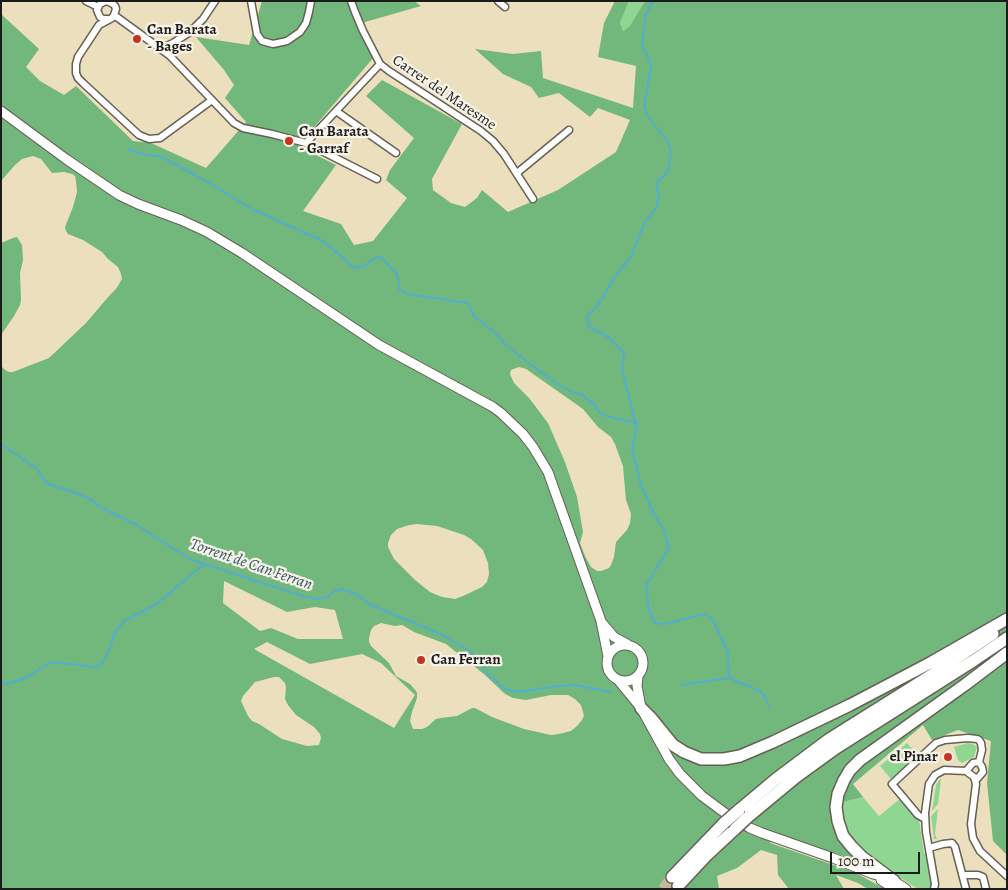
<!DOCTYPE html>
<style>
body{margin:0}
#map{position:relative;width:1008px;height:890px;overflow:hidden;background:#ecdfbe;font-family:Alegreya,serif}
canvas{display:block}
.frame{position:absolute;inset:0;border:2px solid #1c1c1c;pointer-events:none}
.scale{position:absolute;left:830px;top:852px;width:90px;height:22px;box-sizing:border-box;border:2px solid #1c1c1c;border-top:0;padding-left:6px;font-size:15px;line-height:18px;white-space:nowrap;color:#1c1c1c;-webkit-text-stroke:4px #f7f3e8;paint-order:stroke}
</style>
<div id="map">
<canvas width="1008" height="890"></canvas>
<div class="frame"></div>
<div class="scale">100 m</div>
</div>
<script>
const c = document.querySelector('canvas').getContext('2d');
c.lineJoin = 'round';
function fillPath(path, color) {
  c.fillStyle = color;
  c.fill(path, 'evenodd');
}
function poly(rows) {
  const path = new Path2D();
  for (const r of rows) {
    if (r.length === 3) {
      path.moveTo(r[0] + r[2], r[1]);
      path.arc(r[0], r[1], r[2], 0, 2 * Math.PI);
      continue;
    }
    path.moveTo(r[0], r[1]);
    for (let i = 2; i < r.length; i += 2) path.lineTo(r[i], r[i + 1]);
  }
  return path;
}
function stroke(path, color, width, dash) {
  c.strokeStyle = color;
  c.lineWidth = width;
  c.lineCap = dash ? 'butt' : 'round';
  c.setLineDash(dash || []);
  c.stroke(path);
}
function write(font, color, halo, rows, align = 'center') {
  c.font = font + ' Alegreya,serif';
  c.lineWidth = 4.5;
  c.setLineDash([]);
  c.textBaseline = 'middle';
  c.strokeStyle = halo;
  c.fillStyle = color;
  for (const [text, x, y, turn = 0] of rows) {
    c.save();
    c.translate(x, y);
    c.rotate((+turn || 0) * Math.PI / 180);
    c.textAlign = isNaN(turn) ? turn : align;
    if (halo) c.strokeText(text, 0, 0);
    c.fillText(text, 0, 0);
    c.restore();
  }
}
fillPath(poly([
 [629,1,645,1,629,27,625,30,623,31,620,23],
 [907,743,918,756,891,779,880,766],
 [968,743,973,744,977,747,974,757,962,763,958,760,954,747],
 [941,779,938,804,932,811,936,785,939,780],
 [863,797,879,816,901,798,919,820,924,853,927,852,932,877,932,889,918,889,866,856,849,838,843,824,840,803],
 [938,809,935,834,937,839,934,839,931,816]
]), '#8ed691');
fillPath(poly([
 [262,1,414,1,421,6,358,24,374,57,298,146,336,165,303,211,341,224,354,245,373,241,407,198,386,180,390,170,414,138,366,96,382,80,462,124,432,179,433,190,451,203,465,207,477,198,482,190,508,212,558,190,616,152,630,120,598,108,590,117,559,93,539,98,531,87,503,74,475,49,513,54,541,51,543,78,633,108,636,66,598,57,604,23,615,1,629,1,620,23,623,31,629,27,645,1,1007,1,1007,855,993,841,987,783,991,741,958,730,932,740,923,725,853,784,863,797,840,803,851,764,834,811,864,863,779,834,770,843,854,872,885,889,868,889,858,883,836,875,844,889,789,889,778,875,777,855,761,850,737,868,717,876,719,889,1,889,1,366,5,370,9,372,13,372,49,358,86,323,109,296,116,289,122,279,121,274,118,267,108,259,102,252,83,240,68,234,66,231,65,227,73,207,77,192,76,181,75,176,72,174,64,172,52,173,41,159,33,156,22,159,15,165,1,181,1,14,39,49,26,67,40,81,64,95,76,86,133,141,151,143,206,168,246,122,225,98,234,85,224,70,196,37,249,45],
 [519,367,526,369,583,409,598,427,611,437,615,444,623,466,626,500,631,514,630,523,627,530,616,542,614,557,611,565,609,568,601,571,597,571,591,567,585,556,580,543,583,532,577,497,565,462,551,430,548,423,529,398,514,383,510,374,511,370],
 [417,524,437,526,464,535,471,539,483,550,488,563,489,574,487,582,482,587,463,596,455,599,442,597,430,592,415,580,394,559,388,547,388,543,391,535,397,529,409,525],
 [224,581,287,612,315,607,335,610,343,639,298,639,271,628,260,631,223,603],
 [381,623,395,626,402,625,414,632,446,644,485,675,505,694,513,698,526,700,551,695,568,695,575,699,581,705,583,712,584,716,582,720,577,726,571,731,559,734,551,735,524,729,492,717,475,708,472,708,457,716,441,718,436,719,427,727,422,729,413,729,410,721,412,712,417,698,417,693,416,691,410,684,396,676,389,663,371,646,369,642,369,638,371,630,374,626],
 [267,642,310,664,362,654,381,663,415,695,394,728,254,649],
 [274,677,279,677,285,683,286,687,285,699,288,705,296,715,314,727,320,734,321,738,319,745,307,746,282,739,259,724,252,721,248,716,241,701,243,696,255,682],
 [17,237,22,245,23,260,20,273,21,300,20,305,14,316,1,335,1,243,13,238]
]), '#72b77b');
stroke(poly([
 [653,1,646,15,642,45,651,65,644,106,648,117,668,142,671,151,668,172,656,183,659,196,657,207,645,222,631,257,616,275,598,305,587,316,589,327,608,337,624,353,622,369,634,418,637,425,632,449,641,485,654,514,664,530,669,548,646,585,649,610,655,623,665,624,705,614,712,618,728,653,729,678,760,691,765,697,769,706],
 [128,149,142,154,159,156,201,178,250,208,323,241,355,268,364,266,377,257,382,258,396,273,399,283,399,289,407,294,468,303,473,315,494,332,508,347,553,381,572,392,583,395,590,402,593,402,598,411,606,416,636,423],
 [1,444,37,469,44,480,50,485,68,490,90,499,102,508,137,525,155,537,192,560,306,597,318,599,327,597,333,592,341,589,356,594,371,605,441,634,471,652,488,674,505,689,517,692,558,686,575,685,611,692],
 [1,683,7,684,28,677,47,664,54,662,95,667,101,665,109,651,115,632,124,621,155,605,204,564],
 [681,685,728,678]
]), '#52aed0', 2);
stroke(poly([
 [663,889,672,877]
]), '#c2b89e', 11, [11, 5.5]);
const street = poly([
 [86,1,98,7],
 [106,1,100,4,97,10,100,17,103,19,108,19],
 [107,1,113,4,115,6,116,9,114,15,112,18,99,25,78,57,76,64,76,73,78,78,83,83,139,135,149,139,160,138,212,100],
 [251,1,257,34,262,41,273,44,287,41,300,32,306,23,309,12,311,1],
 [351,1,355,12,363,31,380,64,389,71,481,131,493,141,504,154,533,199],
 [498,1,505,7],
 [114,15,169,55,234,123,243,128,272,134,306,143,377,179],
 [160,49,173,43,190,32,203,19,215,1],
 [336,111,396,153],
 [306,143,380,64],
 [517,173,569,130],
 [966,771,973,763,979,762],
 [925,819,918,815,892,784,936,743,945,740,968,738,977,739,979,740,981,743,982,750,979,762,982,767,983,772,976,780],
 [929,848,943,844,952,843,955,847,966,889],
 [963,876,966,875,978,875,983,877,986,889],
 [934,889,935,884,926,832,925,813,929,784,935,775,944,770,966,771,974,777,976,784,971,824,973,838,980,851,1007,876]
]);
const secondary = poly([
 [1,111,66,159,119,195,138,204,181,220,207,232,242,253,379,345,493,407,501,413,523,434,533,447,548,472,601,621,608,656],
 [603,624,614,637,627,644],
 [625,663,18],
 [638,676,637,686,641,707],
 [618,680,641,708,669,759,680,774,702,796,725,813,750,828,762,833,833,858,873,874,885,877,894,881,906,889],
 [881,880,894,889]
]);
const highway = poly([
 [641,708,651,718,673,745,684,752,701,759,724,759,740,756,773,742,850,705,930,663,1007,619],
 [739,810,776,779,828,740,930,676,993,634],
 [749,816,796,777,836,748,973,661,1007,638],
 [672,877,724,823],
 [894,881,862,857,852,847,843,836,838,821,836,807,838,794,844,780,850,770,860,760,966,684,1007,653],
 [678,886,706,856,735,829]
]);
stroke(street, '#656055', 9);
stroke(secondary, '#656055', 11);
stroke(highway, '#656055', 14);
stroke(street, '#fff', 6);
stroke(secondary, '#fff', 9);
stroke(highway, '#fff', 11);
const highwayBridge = poly([
 [724,823,739,810],
 [735,829,749,816]
]);
stroke(highwayBridge, '#656055', 14, []);
stroke(highwayBridge, '#fff', 11);
for (const [x, y, r, color] of [
 [137,39,5,"#c8321e"],
 [289,141,5,"#c8321e"],
 [421,660,5,"#c8321e"],
 [948,757,5,"#c8321e"]
]) {
  const dot = new Path2D();
  dot.arc(x, y, r, 0, 2 * Math.PI);
  c.fillStyle = color;
  c.fill(dot);
  stroke(dot, '#f7f3e8', 2);
}
write('bold 15px', '#1c1c1c', '#f7f3e8', [
 ["Can Barata",147,30],
 ["- Bages",147,47],
 ["Can Barata",299,132],
 ["- Garraf",299,149],
 ["Can Ferran",431,660],
 ["el Pinar",938,757,"right"]
], 'left');
write('15px', '#1c1c1c', '#f7f3e8', [
 ["Carrer del Maresme",444,93,34]
]);
write('italic 16px', '#325664', '#f7f3e8', [
 ["Torrent de Can Ferran",251,565,19]
]);
</script>
